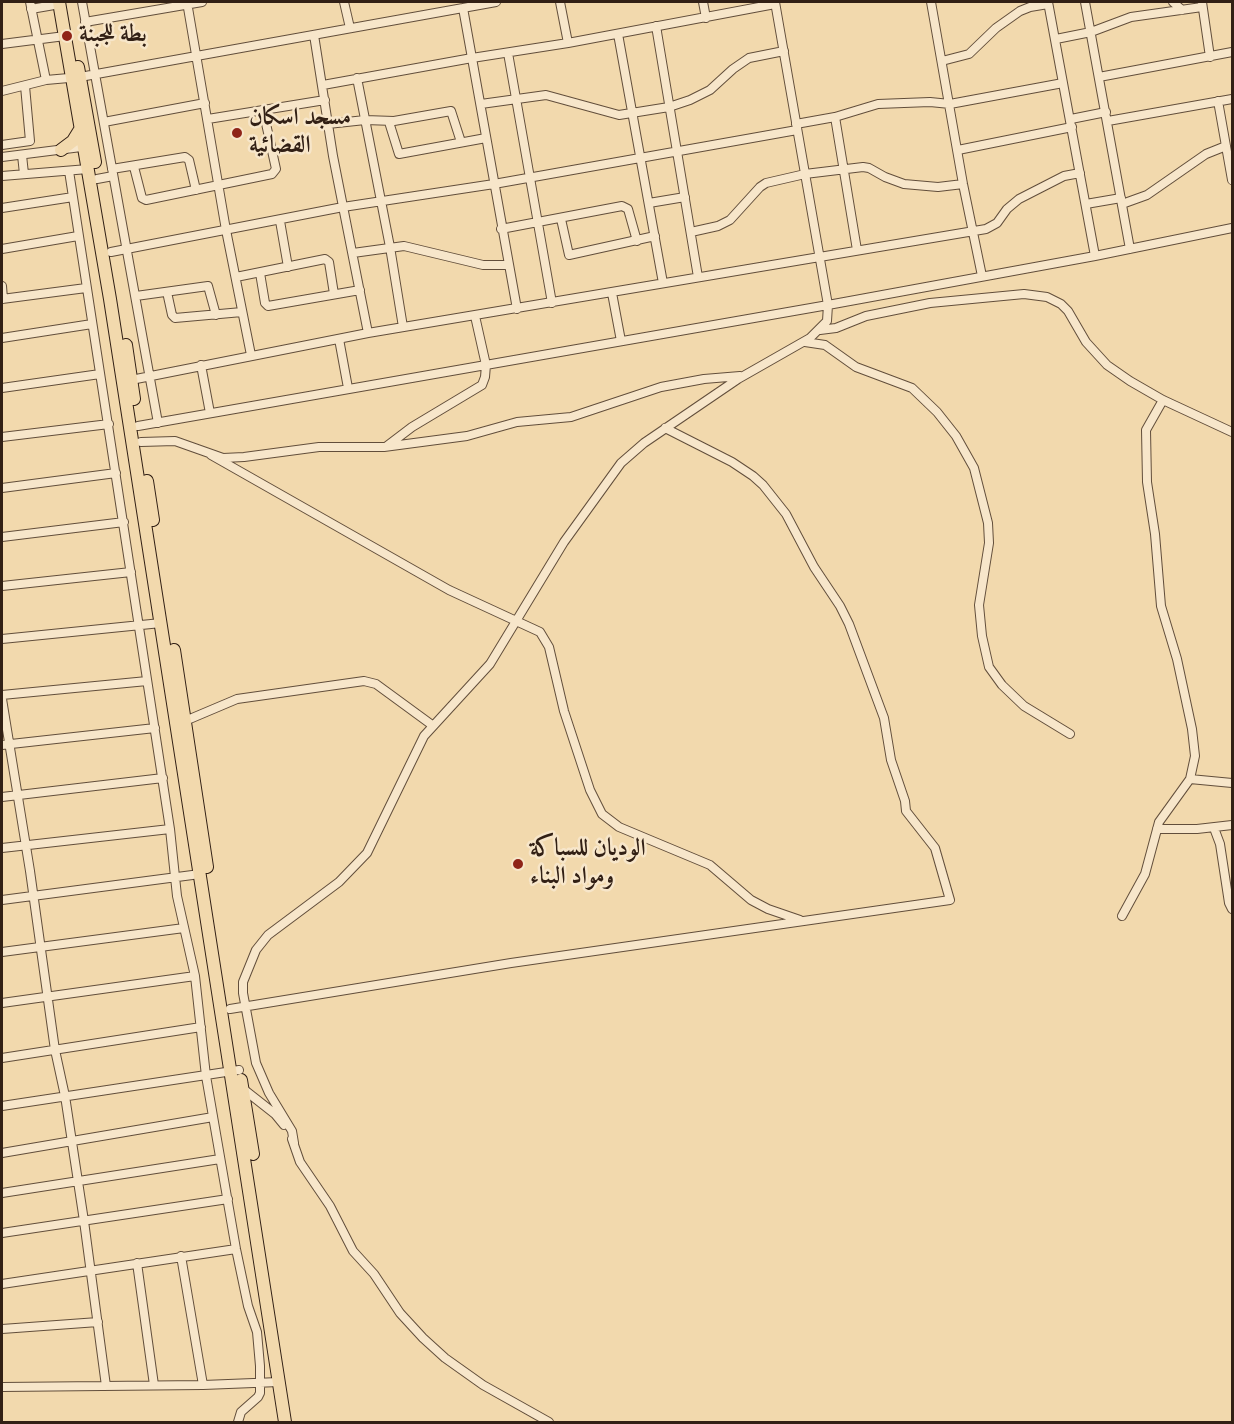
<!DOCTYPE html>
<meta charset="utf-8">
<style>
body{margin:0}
#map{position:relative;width:1234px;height:1424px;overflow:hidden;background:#f2d9ad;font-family:"IM FELL DW Pica",serif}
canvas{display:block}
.frame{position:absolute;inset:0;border:3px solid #322015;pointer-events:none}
</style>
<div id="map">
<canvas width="1234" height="1424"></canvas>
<div class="frame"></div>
</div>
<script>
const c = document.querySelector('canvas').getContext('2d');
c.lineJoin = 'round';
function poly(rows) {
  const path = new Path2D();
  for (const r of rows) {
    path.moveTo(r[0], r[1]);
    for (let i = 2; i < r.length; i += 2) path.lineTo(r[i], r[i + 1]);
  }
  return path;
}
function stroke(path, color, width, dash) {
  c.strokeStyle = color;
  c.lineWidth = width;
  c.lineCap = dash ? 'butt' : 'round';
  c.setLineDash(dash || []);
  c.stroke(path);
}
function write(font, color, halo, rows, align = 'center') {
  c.font = font + ' "IM FELL DW Pica",Amiri,serif';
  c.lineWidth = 5;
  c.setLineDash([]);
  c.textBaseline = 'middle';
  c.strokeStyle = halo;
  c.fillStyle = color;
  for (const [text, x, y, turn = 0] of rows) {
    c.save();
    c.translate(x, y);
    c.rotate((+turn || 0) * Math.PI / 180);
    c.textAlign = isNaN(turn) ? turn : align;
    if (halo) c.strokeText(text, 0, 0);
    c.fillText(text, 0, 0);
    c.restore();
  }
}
const minor = poly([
 [30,2,46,80],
 [82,2,158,423],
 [187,2,226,230,251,355],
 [344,2,350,28],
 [560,2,568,43],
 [703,2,706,18],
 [931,2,963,184,982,276],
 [1048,2,1095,256],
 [1085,2,1130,249],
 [1173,2,1182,10],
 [1202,2,1210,57],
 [463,8,517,309],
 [31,9,60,4],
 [85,22,202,2],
 [656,26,698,277],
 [618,34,663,283],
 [314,35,333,156,368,333],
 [1056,39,1091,32,1131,17,1202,7],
 [2,44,65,36],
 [508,53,552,303],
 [942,61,969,54,996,28,1020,11,1030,7,1048,4],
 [1099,77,1232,52],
 [357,78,390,247,403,327],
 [323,85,472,58,568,43,775,4],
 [2,91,46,80,80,77,496,2],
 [1218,101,1232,180],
 [481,104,546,95,619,115,669,107,690,100,710,90,733,69,749,58,784,51],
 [835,117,857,250],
 [208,119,325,100],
 [1071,119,1106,112],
 [1108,121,1232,99],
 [104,122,205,103],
 [389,122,399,154,486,138],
 [328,124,365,120,394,121,451,111,461,142],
 [796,124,835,117,878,104,930,102,950,104,1063,83],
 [2,145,30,141,25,86],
 [958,150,1072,127],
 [22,155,24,174],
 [2,157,89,146],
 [134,167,142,198,146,200,272,174,276,169,263,110],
 [112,169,185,157,189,160,196,190],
 [69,171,170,829,177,896,195,976,206,1076,236,1249,248,1306,257,1332,260,1366,260,1393,258,1397,241,1412,238,1422],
 [2,176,88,169],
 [97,179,113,176],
 [649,203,685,197],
 [1086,204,1121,198],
 [1122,204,1147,195,1206,154,1226,146],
 [2,208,73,197],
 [561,219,569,255,655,236],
 [280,221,288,267],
 [501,229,622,206,628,209,637,241],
 [691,232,718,226,730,220,760,187,766,183,805,174,863,167,869,168,885,177,904,184,938,187,963,184],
 [2,249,78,236],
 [111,252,343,207,494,184,797,130],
 [353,253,404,246,483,265,508,265],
 [260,273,265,303,268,306,360,290],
 [236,277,325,259,329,262,334,294],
 [2,286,3,299],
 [167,292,172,315,175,318,242,312],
 [612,293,621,341],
 [136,296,208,286,216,315],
 [2,299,86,288],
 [820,330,836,328,866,316,930,303,1024,294,1047,297,1061,304,1068,311,1086,342,1107,365,1130,381,1163,400,1232,432],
 [2,338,92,324],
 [339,339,348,388],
 [805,342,825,345,856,367,912,388,937,412,956,436,974,468,988,523,989,543,979,605,982,636,989,667,1002,685,1024,706,1070,734],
 [201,365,210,413],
 [131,380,368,333,986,229,997,223,1007,209,1019,199,1064,176,1080,173],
 [2,388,100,374],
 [138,426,828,305,1095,256,1232,228],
 [2,437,109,424],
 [141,442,175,441,223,458,244,457,319,447,384,447,467,436,517,422,571,417,661,387,704,379,740,376],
 [387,446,412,427,482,385,485,377,486,365,475,316],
 [211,455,449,590,540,632,549,647,564,711,590,790,602,814,619,827,710,865,751,900,768,909,800,920],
 [2,488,116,473],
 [2,537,124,522],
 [2,586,131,572],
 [2,639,161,623],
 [2,695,147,681],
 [2,699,30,871,55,1050,65,1096,84,1221,106,1386],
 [185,721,237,699,364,681,376,684,432,725],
 [2,745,155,728],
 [1190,779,1232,783],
 [2,797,163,778],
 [1214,828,1220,844,1229,903,1232,909],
 [1157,829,1197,829,1232,825],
 [2,848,170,829],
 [2,900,200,874],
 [1122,916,1145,874,1159,822,1190,779,1195,756,1192,729,1177,659,1161,606,1155,534,1147,482,1146,430,1163,400],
 [2,952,184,928],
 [2,1003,195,976],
 [230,1009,511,963,950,900,935,848,906,811,905,801,891,760,884,718,849,624,840,606,814,567,786,514,763,485,753,476,732,462,665,428],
 [2,1058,201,1027],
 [242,1088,275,1114,284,1125],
 [2,1106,239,1070],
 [292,1139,300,1162,330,1206,353,1251,374,1274,400,1313,423,1338,445,1358,483,1385,549,1422],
 [294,1143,292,1131,269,1093,256,1063,243,993,243,982,256,950,268,935,339,882,367,853,424,736,490,664,564,542,621,463,644,443,738,379,810,338,827,321,828,305,775,2],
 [2,1153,213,1117],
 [2,1193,220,1159],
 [2,1233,228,1199],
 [181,1256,203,1385],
 [137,1263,154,1385],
 [2,1284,236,1249],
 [2,1329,98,1322],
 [2,1387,203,1385,279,1382]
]);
const highway = poly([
 [59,2,110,299,285,1422],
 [78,67,95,162],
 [61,150,73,141,81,128],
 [126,345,134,399],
 [147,481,153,520],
 [174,650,207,867],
 [241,1080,253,1154]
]);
stroke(minor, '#624e3b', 10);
stroke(highway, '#322015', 14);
stroke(minor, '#f7e6ca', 8);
stroke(highway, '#f2d9ad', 12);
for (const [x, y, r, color] of [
 [67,36,6,"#8f2418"],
 [237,133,6,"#8f2418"],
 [518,864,6,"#8f2418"]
]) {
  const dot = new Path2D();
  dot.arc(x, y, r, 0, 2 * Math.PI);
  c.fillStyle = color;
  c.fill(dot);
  stroke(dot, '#f7e6ca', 2);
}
write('bold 24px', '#322015', '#f7e6ca', [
 ["بطة للجبنة",79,36],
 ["مسجد اسكان",249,119],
 ["القضائية",249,147],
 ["الوديان للسباكة",530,850],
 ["ومواد البناء",530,878]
], 'left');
</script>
